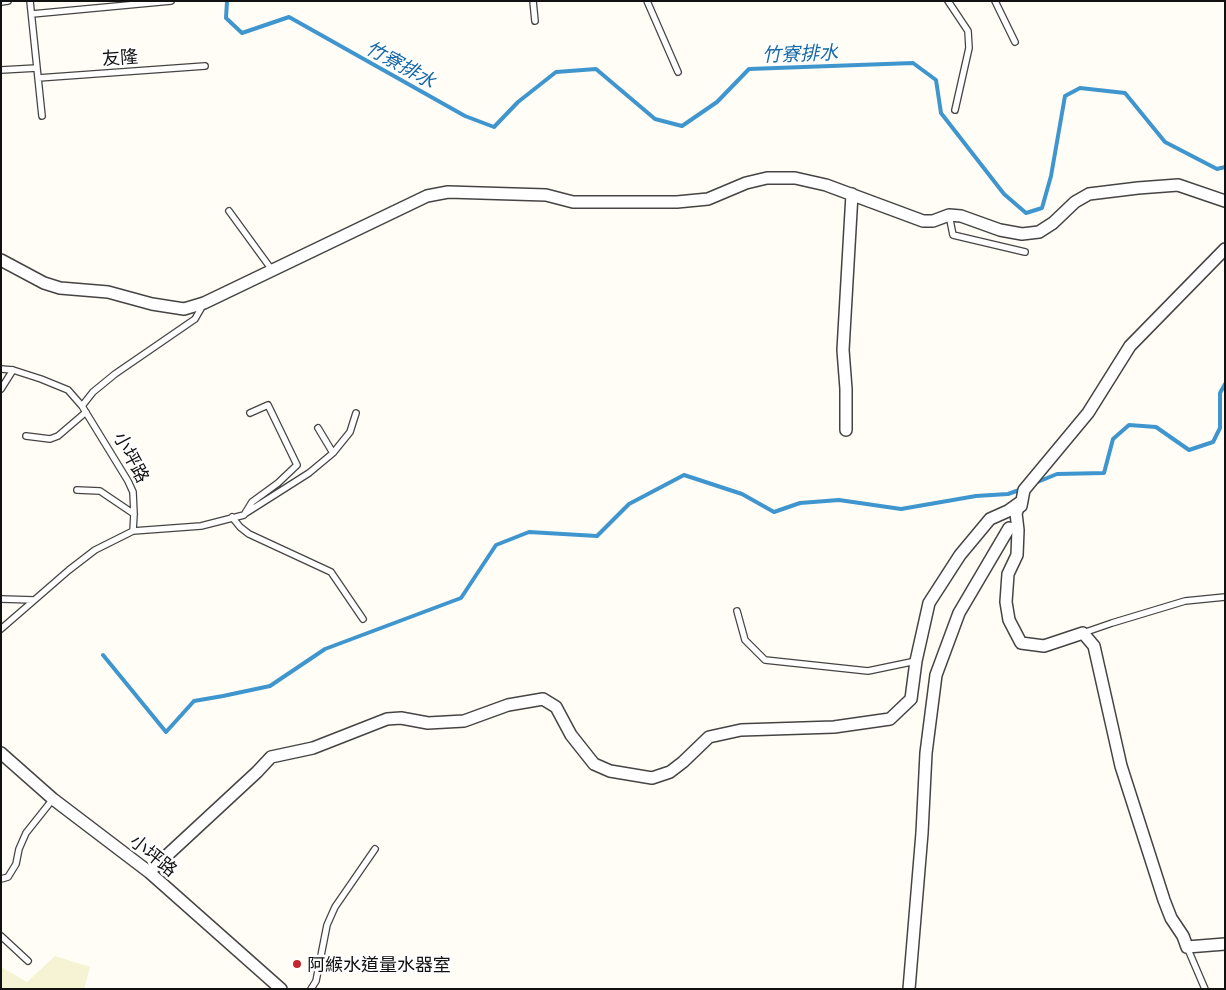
<!DOCTYPE html>
<meta charset="utf-8">
<style>
body{margin:0}
#map{position:relative;width:1226px;height:990px;overflow:hidden;background:#fffdf5;font-family:Georgia,serif}
canvas{display:block}
.frame{position:absolute;inset:0;border:2px solid #111;pointer-events:none}
</style>
<div id="map">
<canvas width="1226" height="990"></canvas>
<div class="frame"></div>
</div>
<script>
const c = document.querySelector('canvas').getContext('2d');
c.lineJoin = 'round';
function fillPath(path, color) {
  c.fillStyle = color;
  c.fill(path, 'evenodd');
}
function poly(rows) {
  const path = new Path2D();
  for (const r of rows) {
    path.moveTo(r[0], r[1]);
    for (let i = 2; i < r.length; i += 2) path.lineTo(r[i], r[i + 1]);
  }
  return path;
}
function stroke(path, color, width, dash) {
  c.strokeStyle = color;
  c.lineWidth = width;
  c.lineCap = dash ? 'butt' : 'round';
  c.setLineDash(dash || []);
  c.stroke(path);
}
function write(font, color, halo, rows, align = 'center') {
  c.font = font + ' Georgia,"Noto Sans TC",serif';
  c.lineWidth = 5;
  c.setLineDash([]);
  c.textBaseline = 'middle';
  c.strokeStyle = halo;
  c.fillStyle = color;
  for (const [text, x, y, turn = 0] of rows) {
    c.save();
    c.translate(x, y);
    c.rotate((+turn || 0) * Math.PI / 180);
    c.textAlign = isNaN(turn) ? turn : align;
    if (halo) c.strokeText(text, 0, 0);
    c.fillText(text, 0, 0);
    c.restore();
  }
}
fillPath(poly([
 [55,956,90,967,84,989,1,989,1,967,27,982]
]), '#f6f3d4');
stroke(poly([
 [227,1,226,18,242,33,289,17,465,116,494,127,518,102,556,72,596,69,655,119,682,126,717,102,749,69,913,63,936,80,941,113,1004,194,1026,213,1042,208,1051,176,1065,96,1080,88,1125,93,1165,142,1217,169,1225,167],
 [1035,483,1057,474,1104,473,1113,439,1129,425,1156,427,1189,450,1213,442,1220,428,1220,393,1225,384],
 [103,655,166,732,194,701,223,696,270,686,325,649,461,598,496,545,529,532,597,536,629,504,684,475,742,494,774,512,800,503,839,500,901,509,976,496,1008,494,1022,489]
]), '#3f96cf', 4);
const service = poly([
 [30,1,42,116],
 [533,1,535,21],
 [647,1,678,72],
 [948,1,968,31,969,48,955,110],
 [995,1,1015,42],
 [1,2,8,1],
 [32,14,171,1],
 [1,70,37,68],
 [38,78,205,66],
 [229,211,272,270],
 [949,215,953,235,1025,252],
 [1,369,13,370,41,379,68,390,82,406,128,481,133,492,134,514,133,531,95,550,69,570,1,629],
 [1,389,13,370],
 [82,406,93,392,115,374,195,319,203,305],
 [318,428,333,453],
 [26,436,50,439,58,436,86,412],
 [77,490,100,491,134,514],
 [246,513,309,473,333,453,350,432,356,413],
 [232,517,240,527,249,534,331,572,363,619],
 [133,531,201,526,244,515,252,502,278,483,297,465,268,405,250,413],
 [1,599,34,600],
 [737,611,745,640,765,660,868,671,916,661],
 [1083,633,1112,623,1185,601,1225,597],
 [1,879,8,877,16,864,19,849,26,833,53,799],
 [1,936,28,961],
 [1187,947,1205,989],
 [311,989,316,981,327,925,335,907,375,849]
]);
const minor = poly([
 [1,260,44,283,60,288,108,292,152,304,184,309,204,303,427,196,448,192,546,195,573,202,677,202,708,199,746,183,767,178,795,178,826,185,923,221,933,221,949,215,961,216,1000,230,1022,234,1039,232,1053,223,1075,202,1089,194,1138,188,1178,185,1225,201],
 [846,430,846,389,843,350,852,194],
 [1021,502,1016,513,1018,530,1017,555,1008,574,1006,602,1009,620,1021,643,1044,646,1083,633,1094,646,1121,766,1164,900,1171,918,1183,936,1187,947,1225,944],
 [1021,506,1024,490,1088,413,1130,346,1225,249],
 [1,753,53,799,149,872,281,989],
 [149,872,257,772,271,757,313,748,387,719,401,718,428,723,464,721,508,705,543,699,556,707,571,735,594,764,610,771,652,778,670,772,683,762,709,737,741,730,834,727,890,719,911,699,916,661,929,603,960,555,990,519,1008,511,1022,501],
 [909,989,922,833,926,753,936,675,959,613,1009,528]
]);
stroke(service, '#444', 8);
stroke(minor, '#444', 14);
stroke(service, '#fff', 5.5);
stroke(minor, '#fff', 11);
for (const [x, y, r, color] of [
 [297,964,5,"#c4262e"]
]) {
  const dot = new Path2D();
  dot.arc(x, y, r, 0, 2 * Math.PI);
  c.fillStyle = color;
  c.fill(dot);
  stroke(dot, '#fff', 2);
}
write('18px', '#111', '#fff', [
 ["友隆",120,57,-4],
 ["小坪路",132,457,62],
 ["小坪路",154,855,39]
]);
write('18px', '#111', '#fff', [
 ["阿緱水道量水器室",307,964]
], 'left');
write('italic 19px', '#1768a6', '#fff', [
 ["竹寮排水",800,53,-2],
 ["竹寮排水",401,64,29]
]);
</script>
